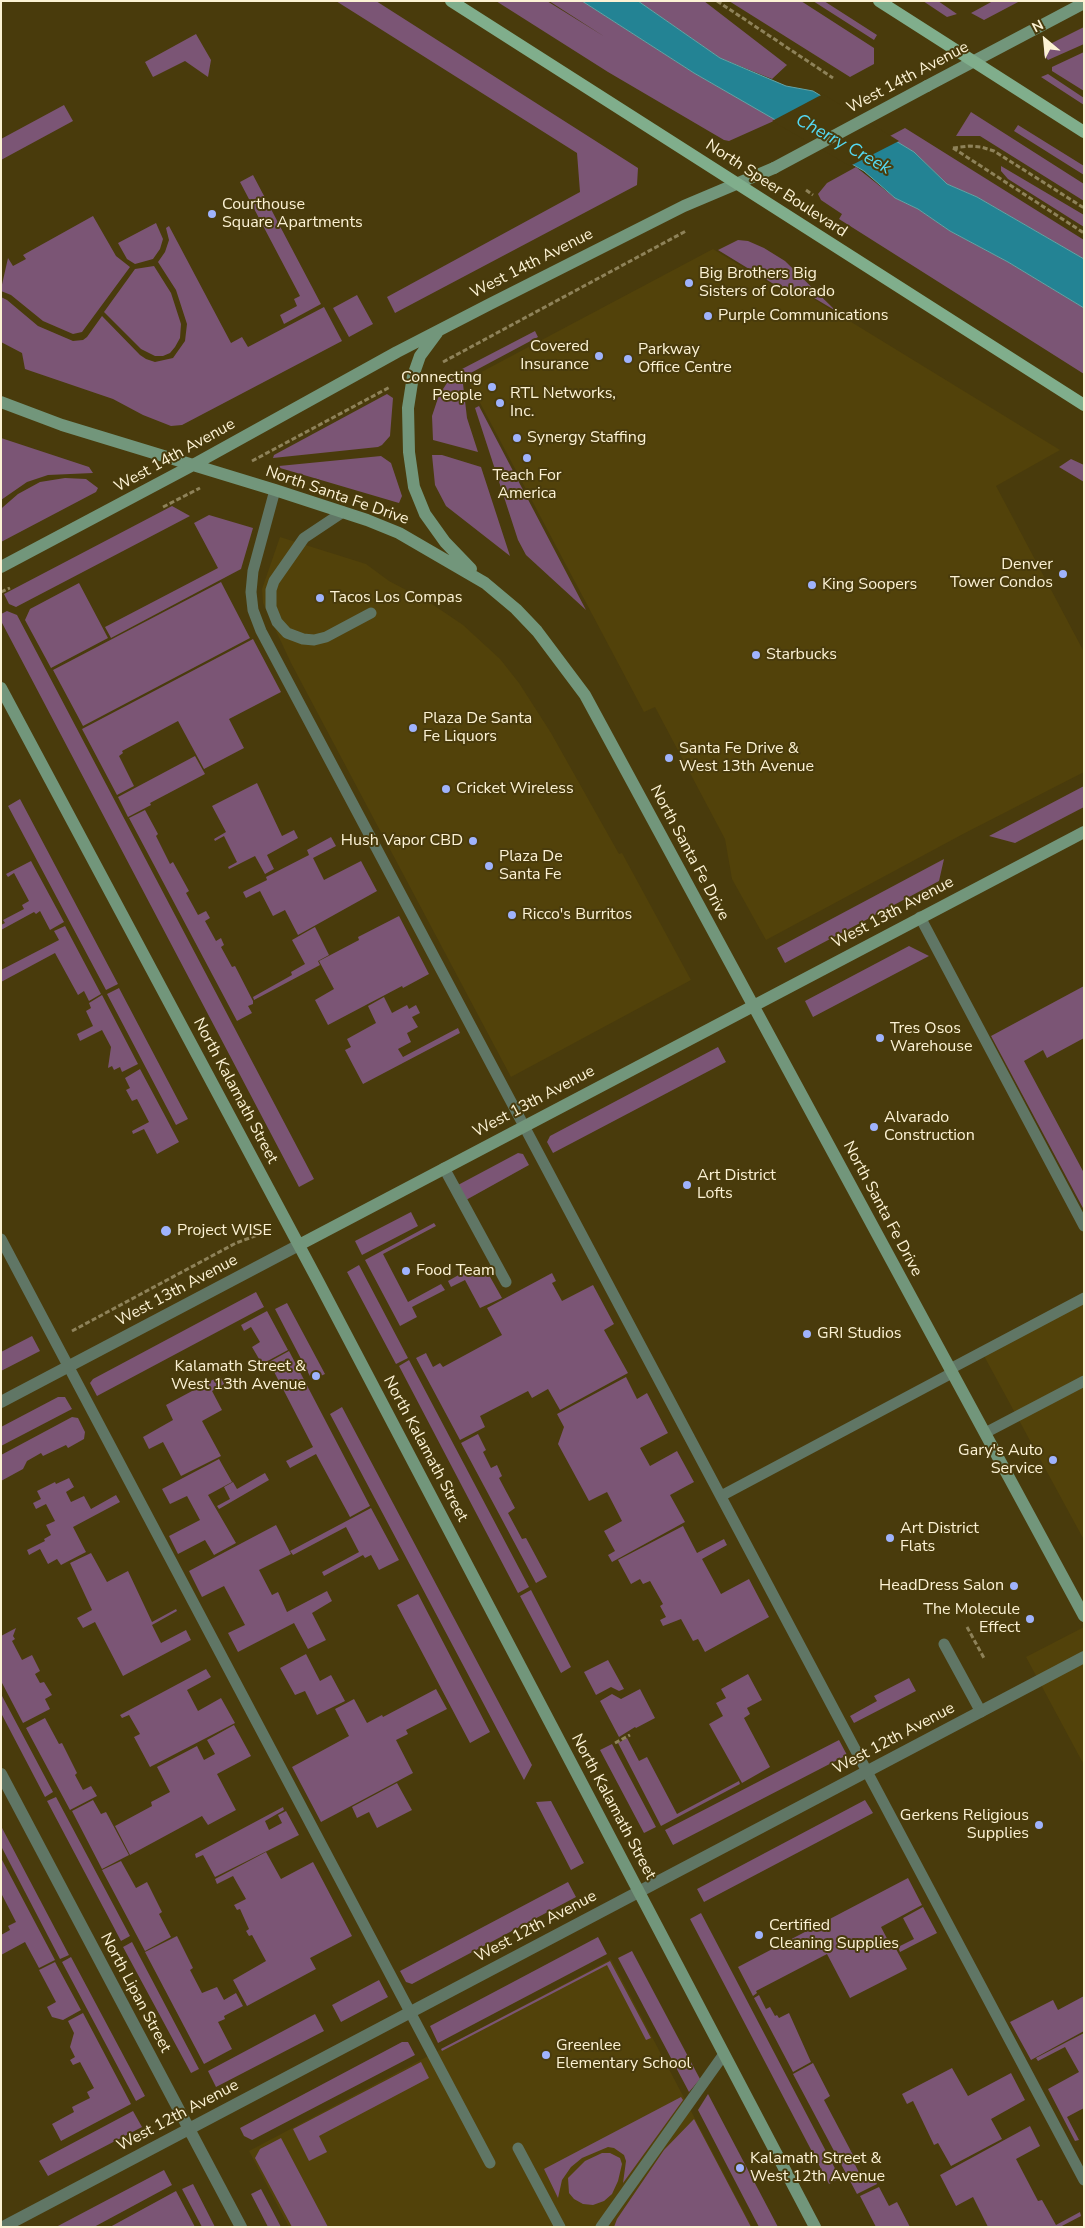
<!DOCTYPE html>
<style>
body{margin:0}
#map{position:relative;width:1085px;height:2228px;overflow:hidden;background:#493b0c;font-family:"Nunito Sans",sans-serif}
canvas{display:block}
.frame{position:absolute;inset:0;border:2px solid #fcf2d4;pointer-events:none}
.north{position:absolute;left:1020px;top:15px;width:50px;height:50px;-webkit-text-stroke:4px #493b0c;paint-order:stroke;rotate:332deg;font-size:14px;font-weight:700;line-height:20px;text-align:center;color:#fcf2d4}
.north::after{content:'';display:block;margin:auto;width:18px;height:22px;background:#fcf2d4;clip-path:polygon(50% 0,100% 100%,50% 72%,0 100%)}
</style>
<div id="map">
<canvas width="1085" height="2228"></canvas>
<div class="frame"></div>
<div class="north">N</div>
</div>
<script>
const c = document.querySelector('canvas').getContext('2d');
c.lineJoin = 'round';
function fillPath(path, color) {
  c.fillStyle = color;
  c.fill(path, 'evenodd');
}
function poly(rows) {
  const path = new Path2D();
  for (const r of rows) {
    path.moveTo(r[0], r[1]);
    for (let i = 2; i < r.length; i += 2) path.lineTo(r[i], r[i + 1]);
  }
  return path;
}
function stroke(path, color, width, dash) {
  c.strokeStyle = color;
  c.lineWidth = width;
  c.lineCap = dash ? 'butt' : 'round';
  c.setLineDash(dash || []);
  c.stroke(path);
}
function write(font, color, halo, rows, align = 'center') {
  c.font = font + ' "Nunito Sans",sans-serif';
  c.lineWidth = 4;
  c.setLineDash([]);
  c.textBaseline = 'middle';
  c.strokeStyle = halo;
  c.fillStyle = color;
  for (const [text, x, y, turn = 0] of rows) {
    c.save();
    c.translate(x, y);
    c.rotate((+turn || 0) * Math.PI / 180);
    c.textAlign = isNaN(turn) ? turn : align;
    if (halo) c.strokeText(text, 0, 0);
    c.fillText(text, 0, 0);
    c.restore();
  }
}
fillPath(poly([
 [713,249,789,295,799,290,1060,450,996,486,1084,652,1084,772,963,834,766,940,732,879,725,839,655,707,644,712,469,382,472,377],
 [280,537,366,564,389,581,429,602,463,625,500,659,519,683,551,733,619,854,622,853,691,980,511,1077,291,663,263,603,262,589],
 [1084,1301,1084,1540,983,1354],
 [1084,1627,1084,1765,1026,1657],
 [611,1959,752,2227,289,2227,249,2151]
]), '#52420a');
fillPath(poly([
 [336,1,376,1,638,168,637,185,395,313,387,297,580,192,577,153],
 [496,1,547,1,605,37,549,1,582,1,694,73,776,120,729,141,724,140,608,72],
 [638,1,704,1,787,65,772,79,720,58],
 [729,1,801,1,874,48,874,64,850,77],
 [813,1,824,1,877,35,874,40],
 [923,1,938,1,957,14,947,17],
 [993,1,1020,1,984,20,971,13],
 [1084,27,1084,44,1048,60,1044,55,1044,49,1050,44],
 [196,34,211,60,208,77,185,61,153,77,145,62],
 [1084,52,1084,91,1052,71,1052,67],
 [1048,74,1084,98,1084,105,1041,77],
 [64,105,73,121,1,160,1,139],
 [971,112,1084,184,1084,201,980,136,956,136],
 [1018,125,1084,166,1084,175,1014,131],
 [905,128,1084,240,1084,259,977,197,947,184,914,152,888,137],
 [1001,166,1084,215,1084,227,1008,179,1001,171],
 [856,167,895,198,918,209,950,231,1008,262,1084,308,1084,374,839,219,842,214,821,200,818,194,827,183],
 [253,175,321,304,284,324,280,315,297,306,294,299,300,296,240,182],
 [93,216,116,256,130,267,82,332,73,334,43,321,11,295,1,291,1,289,8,258,13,266,26,259,23,255],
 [156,223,163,239,160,249,153,259,135,264,127,259,118,243],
 [169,226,231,343,242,337,248,347,324,307,342,341,182,425,171,426,143,415,113,399,25,369,22,353,1,342,1,297,7,300,38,326,73,341,83,340,87,337,102,316,140,355,146,359,155,362,173,358,185,341,187,324,176,290,158,262,165,252,169,240,166,228],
 [738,240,748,241,764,248,785,261,836,311,799,289,790,294,718,250],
 [154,266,171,293,181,324,180,338,175,347,170,353,163,356,155,356,141,349,104,312,135,269],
 [357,295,373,324,349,337,333,308],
 [535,331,538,337,465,376,463,384,467,418,478,452,433,440,432,416,439,395,449,380,462,369],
 [387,394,393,398,390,436,382,445,378,447,273,458,274,455],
 [479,406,586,610,526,555,518,540,475,408],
 [1,438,89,467,93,473,48,475,27,482,1,500],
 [432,455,442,455,481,467,510,556,446,506,435,485],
 [381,456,391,463,402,496,399,503,280,468,279,466],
 [1071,459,1084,465,1084,482,1059,467],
 [65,478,86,479,98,488,96,492,1,542,1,509,3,507,18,494,40,482],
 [172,506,190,516,16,607,9,604,4,594],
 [209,515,253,528,241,569,111,638,105,627,218,568,194,523],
 [221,582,250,638,83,726,53,670],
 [79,583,108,638,51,668,25,620,30,609],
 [7,611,17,615,314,1179,299,1187,1,621,1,614],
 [253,639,281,692,229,719,244,748,204,769,178,721,122,751,123,753,119,756,134,786,117,795,82,729],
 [195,756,205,774,150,803,151,805,128,817,118,797],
 [257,783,282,836,294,830,298,838,267,855,274,869,265,874,255,856,229,869,228,867,237,862,224,836,215,841,214,839,226,832,212,806],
 [1084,786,1084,807,1015,843,989,836],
 [20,799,118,984,106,990,8,806],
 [145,810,158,834,156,836,170,864,173,862,189,891,186,893,198,915,206,911,210,918,205,921,216,941,221,938,224,945,221,947,232,967,235,966,253,1001,253,1004,248,1006,252,1013,237,1021,129,818],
 [331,837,336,846,313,858,324,880,361,861,377,891,298,935,285,910,273,916,260,891,246,898,243,892,267,880,266,877,309,855,307,850],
 [944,859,939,881,785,963,777,948],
 [31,861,64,922,50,930,40,911,36,914,34,912,1,930,1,925,5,923,3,920,24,909,22,905,29,901,14,873,8,877,6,874],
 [399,916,429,974,403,988,402,986,328,1025,315,1000,334,989,319,961,359,940,358,937],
 [65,926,101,994,89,1001,84,991,78,995,55,953,1,982,1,970,59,940,54,931],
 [315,927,329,955,318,961,320,965,254,1000,253,997,292,975,291,972,305,964,292,940],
 [909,946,929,956,813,1017,805,1001],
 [1084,986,1084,1038,1047,1058,1043,1050,1024,1061,1084,1173,1084,1210,991,1036],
 [119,988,188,1119,176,1125,107,994],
 [102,995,138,1064,122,1072,120,1067,114,1070,112,1066,108,1068,111,1047,102,1030,80,1041,77,1034,93,1026,86,1011,91,1008,89,1003],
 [384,997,392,1013,407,1005,409,1009,416,1005,420,1013,412,1017,418,1027,407,1033,411,1042,398,1049,403,1057,458,1028,460,1033,363,1084,345,1050,351,1047,347,1039,376,1023,368,1006],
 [718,1047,726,1062,553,1153,547,1142,550,1136],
 [140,1069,179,1142,157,1154,144,1129,133,1134,132,1131,149,1122,137,1099,132,1101,126,1090,130,1088,125,1078],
 [518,1153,523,1154,529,1165,466,1200,458,1185],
 [411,1212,418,1226,362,1255,355,1241],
 [434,1223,436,1226,383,1254,408,1302,441,1284,445,1290,412,1307,417,1317,400,1326,365,1260],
 [359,1265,408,1358,396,1364,347,1272],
 [471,1268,474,1273,485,1268,502,1298,480,1308,465,1280,451,1287,448,1281],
 [552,1273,556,1281,552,1283,562,1301,593,1285,614,1324,604,1330,628,1373,560,1410,548,1389,532,1398,528,1391,480,1416,485,1427,460,1440,416,1358,426,1353,433,1367,440,1363,443,1367,502,1335,487,1308],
 [256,1292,264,1307,97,1396,90,1383,93,1379],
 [287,1303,325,1374,312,1380,275,1309],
 [267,1311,288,1350,262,1364,252,1347,260,1342,251,1327,244,1331,241,1325],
 [32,1336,40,1351,1,1371,1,1352],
 [289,1351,370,1506,350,1517,316,1454,290,1468,286,1461,313,1447,269,1362],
 [409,1360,529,1587,518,1593,399,1366],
 [220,1376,224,1384,212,1391,222,1410,202,1421,221,1456,181,1476,163,1442,149,1449,143,1437,173,1420,166,1405],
 [626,1377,637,1399,647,1393,668,1433,640,1448,650,1466,677,1451,694,1482,670,1495,685,1522,612,1562,608,1555,615,1551,604,1531,622,1521,607,1492,589,1501,558,1444,564,1427,557,1414],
 [58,1397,65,1397,72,1409,1,1446,1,1427],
 [342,1407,532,1765,524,1780,330,1414],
 [72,1417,78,1418,85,1432,84,1439,68,1448,66,1445,43,1456,41,1453,27,1461,23,1469,1,1481,1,1455],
 [478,1434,486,1450,483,1452,491,1468,497,1465,502,1476,499,1478,515,1508,508,1513,522,1539,526,1538,547,1577,536,1583,461,1443],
 [219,1459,232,1482,208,1495,236,1543,214,1555,205,1540,178,1554,169,1536,200,1520,187,1496,170,1504,162,1489],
 [265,1473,269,1480,219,1509,217,1506,230,1499,224,1487,233,1482,237,1489],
 [69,1478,74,1487,66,1492,71,1502,84,1496,91,1509,116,1495,120,1502,73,1527,86,1552,61,1565,57,1559,48,1564,40,1549,29,1555,27,1550,45,1541,44,1539,51,1535,46,1525,55,1521,46,1504,36,1509,33,1503,41,1499,37,1491,55,1482,56,1484],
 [371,1508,399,1560,379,1570,371,1555,365,1558,363,1555,324,1576,322,1572,359,1552,346,1527,293,1555,290,1551],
 [276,1525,291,1554,259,1570,272,1595,278,1592,287,1612,327,1591,332,1601,312,1613,326,1640,308,1649,294,1623,238,1652,228,1633,245,1625,224,1586,202,1597,189,1571],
 [683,1526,697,1553,724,1539,727,1545,702,1559,721,1594,749,1579,769,1617,705,1652,698,1639,693,1641,681,1619,663,1626,660,1620,666,1617,660,1606,663,1604,650,1581,643,1584,640,1579,631,1584,618,1560],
 [91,1553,107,1582,128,1571,152,1622,176,1609,177,1611,152,1625,161,1643,186,1630,191,1640,123,1676,95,1622,83,1628,77,1618,92,1610,70,1563],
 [531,1590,571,1667,561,1673,520,1596],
 [418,1594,490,1732,470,1743,397,1605],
 [16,1628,13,1636,15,1639,12,1641,22,1660,32,1655,40,1671,35,1674,40,1683,44,1682,52,1695,45,1699,50,1709,23,1723,1,1681,1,1636],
 [306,1654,320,1681,331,1675,345,1701,317,1715,305,1691,295,1695,280,1668],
 [608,1660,624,1689,619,1691,611,1687,596,1695,584,1672],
 [206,1669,211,1677,187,1690,198,1711,221,1698,235,1723,150,1767,134,1737,140,1734,129,1715,122,1718,120,1715],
 [748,1674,762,1700,747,1708,750,1714,744,1718,770,1767,742,1783,709,1724,723,1716,716,1703,726,1698,721,1689],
 [909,1678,916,1691,854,1723,850,1716,877,1701,874,1696],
 [436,1689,447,1709,406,1730,408,1734,396,1740,413,1773,321,1822,292,1767,349,1736,335,1709,354,1699,367,1723,382,1715,383,1717],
 [640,1689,655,1718,636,1728,635,1727,619,1737,600,1701,612,1694,621,1699],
 [1,1694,53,1792,45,1797,1,1713],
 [45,1718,59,1744,62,1743,77,1773,75,1775,83,1790,91,1786,97,1796,70,1810,26,1728],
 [234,1725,251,1756,217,1774,236,1810,208,1825,202,1816,130,1855,115,1826,152,1806,151,1802,170,1792,157,1767,197,1746,204,1760,215,1754,207,1740],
 [627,1738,639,1761,647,1757,677,1814,739,1781,740,1784,661,1826,618,1743],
 [839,1740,847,1755,673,1845,665,1830],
 [612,1744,656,1827,644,1833,600,1750],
 [397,1783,412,1810,377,1828,369,1812,357,1818,352,1807],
 [56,1797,130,1936,121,1941,47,1801],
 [93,1800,101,1814,106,1812,129,1855,102,1869,72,1811],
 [865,1800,873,1813,704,1902,697,1889],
 [551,1801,584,1863,571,1870,536,1802],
 [283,1807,284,1810,265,1821,269,1830,282,1823,278,1815,286,1811,299,1835,215,1877,203,1855,196,1858,195,1854],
 [1,1826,69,1955,60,1959,1,1846],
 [266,1852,281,1879,313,1862,352,1936,310,1958,316,1969,247,2006,233,1980,266,1961,252,1935,249,1936,246,1931,249,1929,240,1909,237,1910,234,1905,246,1899,233,1876,217,1884,215,1879],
 [1,1858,55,1960,39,1968,25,1942,1,1955,1,1935,10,1930,8,1926,16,1922,1,1893],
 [121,1861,136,1888,147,1882,162,1912,159,1914,171,1937,145,1951,102,1870],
 [908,1878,922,1905,881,1927,893,1950,896,1949,907,1969,850,1998,827,1954,756,1991,757,1993,753,1996,738,1967],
 [568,1882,576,1897,412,1984,406,1982,400,1971],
 [923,1907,937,1933,900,1952,898,1947,914,1939,903,1918],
 [701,1913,840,2178,829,2184,690,1919],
 [177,1936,193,1968,190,1970,202,1993,217,1987,224,2000,236,1993,243,2006,224,2016,225,2019,218,2022,232,2049,204,2064,145,1952],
 [598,1937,607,1954,438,2043,430,2026],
 [132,1942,199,2069,191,2073,123,1947],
 [632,1951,700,2079,689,2092,618,1958],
 [71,1957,145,2096,136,2101,62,1962],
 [610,1961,651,2038,646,2040,607,1965,442,2051,441,2049],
 [55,1962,81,2010,63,2020,52,2017,47,2007,56,2002,39,1970],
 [379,1980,388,1997,341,2022,332,2005],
 [759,1995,766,2009,770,2007,775,2016,777,2015,779,2018,789,2013,811,2062,793,2072,754,1998],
 [1084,1996,1084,2031,1031,2060,1010,2022,1053,2000,1058,2010],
 [83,2013,131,2104,61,2141,52,2124,74,2112,72,2107,90,2098,87,2092,94,2088,80,2062,73,2065,70,2060,75,2057,70,2047,74,2033,68,2021],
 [315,2014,324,2031,216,2087,208,2071],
 [1084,2033,1084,2108,1067,2117,1079,2140,1075,2141,1048,2089,1079,2072,1065,2047,1038,2061,1036,2058],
 [402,2042,408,2042,415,2055,252,2140,244,2136,240,2128],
 [421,2062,429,2078,319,2136,327,2152,309,2161,293,2129],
 [813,2063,830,2096,824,2100,853,2155,851,2157,863,2180,873,2176,877,2184,857,2194,793,2074],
 [952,2068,968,2096,1011,2073,1025,2100,991,2119,1002,2139,951,2166,938,2143,934,2145,913,2101,907,2104,902,2094],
 [708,2094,778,2227,759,2227,698,2110],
 [681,2097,683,2100,623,2183,626,2161,624,2155,614,2148,608,2147,582,2158,571,2167,562,2180,558,2198,544,2169],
 [133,2111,142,2127,48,2176,39,2161],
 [694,2119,751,2227,614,2227,617,2219,664,2150],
 [1030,2126,1040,2146,1016,2159,1038,2201,1042,2200,1056,2225,1080,2212,1081,2216,1060,2227,988,2227,973,2197,956,2206,940,2175],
 [281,2138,328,2227,292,2227,255,2158,260,2149],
 [602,2153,610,2153,620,2158,622,2164,618,2181,612,2194,604,2201,593,2205,583,2204,574,2199,569,2193,568,2178,585,2161],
 [164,2170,172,2185,94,2227,56,2227],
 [193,2184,215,2227,202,2227,182,2189],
 [879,2187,889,2206,897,2202,910,2227,876,2227,860,2196],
 [261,2189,281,2227,268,2227,251,2194],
 [176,2191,195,2227,110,2227]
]), '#7b5575');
const water = poly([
 [582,1,638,1,720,58,786,86,813,91,914,152,947,184,977,197,1084,259,1084,308,1008,262,950,231,918,209,895,198,864,171,694,73,582,1]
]);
fillPath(water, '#238394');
stroke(water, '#64a4a7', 1);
fillPath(poly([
 [823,94,899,141,850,166,772,121]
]), '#493b0c');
stroke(poly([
 [717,1,833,78],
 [953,148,1084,233],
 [953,148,969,146,981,147,994,151,1084,208],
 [806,190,813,195],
 [443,362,686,231],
 [252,461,390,387],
 [163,507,200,488],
 [1,592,10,588],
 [72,1331,236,1243,269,1231],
 [967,1627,985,1660],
 [615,1743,630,1735]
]), '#8e8259', 3, [5, 2.5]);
stroke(poly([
 [275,490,253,571,251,592,253,610,261,631,1084,2180],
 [343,512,304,538,274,581,271,590,271,607,277,622,287,633,303,639,314,640,326,637,371,613],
 [920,917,1084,1226],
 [444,1168,506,1282],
 [1,1239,490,2163],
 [950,1369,1084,1298],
 [985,1433,1084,1381],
 [721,1496,952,1373],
 [944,1644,981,1712],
 [518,2148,560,2227],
 [601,2227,724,2054]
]), '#607665', 11);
stroke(poly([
 [1,1774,241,2227],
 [3,2227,1084,1657]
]), '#607665', 12);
stroke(poly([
 [1,1402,299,1245]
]), '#607665', 12);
stroke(poly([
 [927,86,1084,3],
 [437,333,420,356,413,376,408,408,409,452,414,487,425,514,445,542,471,569],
 [1,402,62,425,275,490,367,520,399,533,485,583,516,609,537,631,585,695,1084,1616],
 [1,567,193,465,397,352,490,304,684,206,774,168],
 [1,688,318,1281,815,2227],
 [299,1245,1084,832]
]), '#72967b', 12);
stroke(poly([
 [451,1,1084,405],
 [879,1,1084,132]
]), '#80ae8c', 12);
stroke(poly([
 [774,168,927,86]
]), '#72967b', 12);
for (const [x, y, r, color] of [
 [212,214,5,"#9fb3fd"],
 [689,283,5,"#9fb3fd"],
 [708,316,5,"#9fb3fd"],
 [599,356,5,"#9fb3fd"],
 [628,359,5,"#9fb3fd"],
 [492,387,5,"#9fb3fd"],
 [500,403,5,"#9fb3fd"],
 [517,438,5,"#9fb3fd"],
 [527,458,5,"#9fb3fd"],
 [1063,574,5,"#9fb3fd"],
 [812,585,5,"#9fb3fd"],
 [320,598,5,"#9fb3fd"],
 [756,655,5,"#9fb3fd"],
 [413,728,5,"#9fb3fd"],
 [669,758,5,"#9fb3fd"],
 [446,789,5,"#9fb3fd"],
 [473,841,5,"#9fb3fd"],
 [489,866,5,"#9fb3fd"],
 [512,915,5,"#9fb3fd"],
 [880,1038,5,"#9fb3fd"],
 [874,1127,5,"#9fb3fd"],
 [687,1185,5,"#9fb3fd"],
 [166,1231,6,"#9fb3fd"],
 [406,1271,5,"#9fb3fd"],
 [807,1334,5,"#9fb3fd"],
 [316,1376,5,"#9fb3fd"],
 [1053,1460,5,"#9fb3fd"],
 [890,1538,5,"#9fb3fd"],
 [1014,1586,5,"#9fb3fd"],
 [1030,1619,5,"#9fb3fd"],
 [1039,1825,5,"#9fb3fd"],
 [759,1935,5,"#9fb3fd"],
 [546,2055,5,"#9fb3fd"],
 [740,2168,5,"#9fb3fd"]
]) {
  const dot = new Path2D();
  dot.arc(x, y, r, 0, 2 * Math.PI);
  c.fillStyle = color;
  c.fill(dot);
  stroke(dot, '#493b0c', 2);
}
write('16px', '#fcf2d4', '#493b0c', [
 ["West 14th Avenue",908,78,-28],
 ["North Speer Boulevard",776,189,33],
 ["West 14th Avenue",532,264,-27],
 ["West 14th Avenue",175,456,-29],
 ["North Santa Fe Drive",337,496,19],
 ["North Santa Fe Drive",689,853,62],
 ["West 13th Avenue",893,913,-28],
 ["North Kalamath Street",235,1091,62],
 ["West 13th Avenue",534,1102,-28],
 ["North Santa Fe Drive",882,1209,62],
 ["West 13th Avenue",177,1291,-28],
 ["North Kalamath Street",425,1449,62],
 ["West 12th Avenue",894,1739,-28],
 ["North Kalamath Street",613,1807,62],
 ["West 12th Avenue",536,1927,-28],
 ["North Lipan Street",135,1993,62],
 ["West 12th Avenue",178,2116,-28]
]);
write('16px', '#fcf2d4', '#493b0c', [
 ["Courthouse",222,205],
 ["Square Apartments",222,223],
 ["Big Brothers Big",699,274],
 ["Sisters of Colorado",699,292],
 ["Purple Communications",718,316],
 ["Covered",589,347,"right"],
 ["Insurance",589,365,"right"],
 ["Parkway",638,350],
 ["Office Centre",638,368],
 ["Connecting",482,378,"right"],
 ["People",482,396,"right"],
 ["RTL Networks,",510,394],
 ["Inc.",510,412],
 ["Synergy Staffing",527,438],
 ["Teach For",527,476,"center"],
 ["America",527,494,"center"],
 ["Denver",1053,565,"right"],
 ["Tower Condos",1053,583,"right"],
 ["King Soopers",822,585],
 ["Tacos Los Compas",330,598],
 ["Starbucks",766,655],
 ["Plaza De Santa",423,719],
 ["Fe Liquors",423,737],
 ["Santa Fe Drive &",679,749],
 ["West 13th Avenue",679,767],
 ["Cricket Wireless",456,789],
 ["Hush Vapor CBD",463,841,"right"],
 ["Plaza De",499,857],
 ["Santa Fe",499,875],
 ["Ricco's Burritos",522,915],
 ["Tres Osos",890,1029],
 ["Warehouse",890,1047],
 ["Alvarado",884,1118],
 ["Construction",884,1136],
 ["Art District",697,1176],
 ["Lofts",697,1194],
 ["Project WISE",177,1231],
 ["Food Team",416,1271],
 ["GRI Studios",817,1334],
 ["Kalamath Street &",306,1367,"right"],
 ["West 13th Avenue",306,1385,"right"],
 ["Gary's Auto",1043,1451,"right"],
 ["Service",1043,1469,"right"],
 ["Art District",900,1529],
 ["Flats",900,1547],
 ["HeadDress Salon",1004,1586,"right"],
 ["The Molecule",1020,1610,"right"],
 ["Effect",1020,1628,"right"],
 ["Gerkens Religious",1029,1816,"right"],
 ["Supplies",1029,1834,"right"],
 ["Certified",769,1926],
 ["Cleaning Supplies",769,1944],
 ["Greenlee",556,2046],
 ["Elementary School",556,2064],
 ["Kalamath Street &",750,2159],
 ["West 12th Avenue",750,2177]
], 'left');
write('italic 18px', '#54d8f1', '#493b0c', [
 ["Cherry Creek",843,145,29]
]);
</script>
